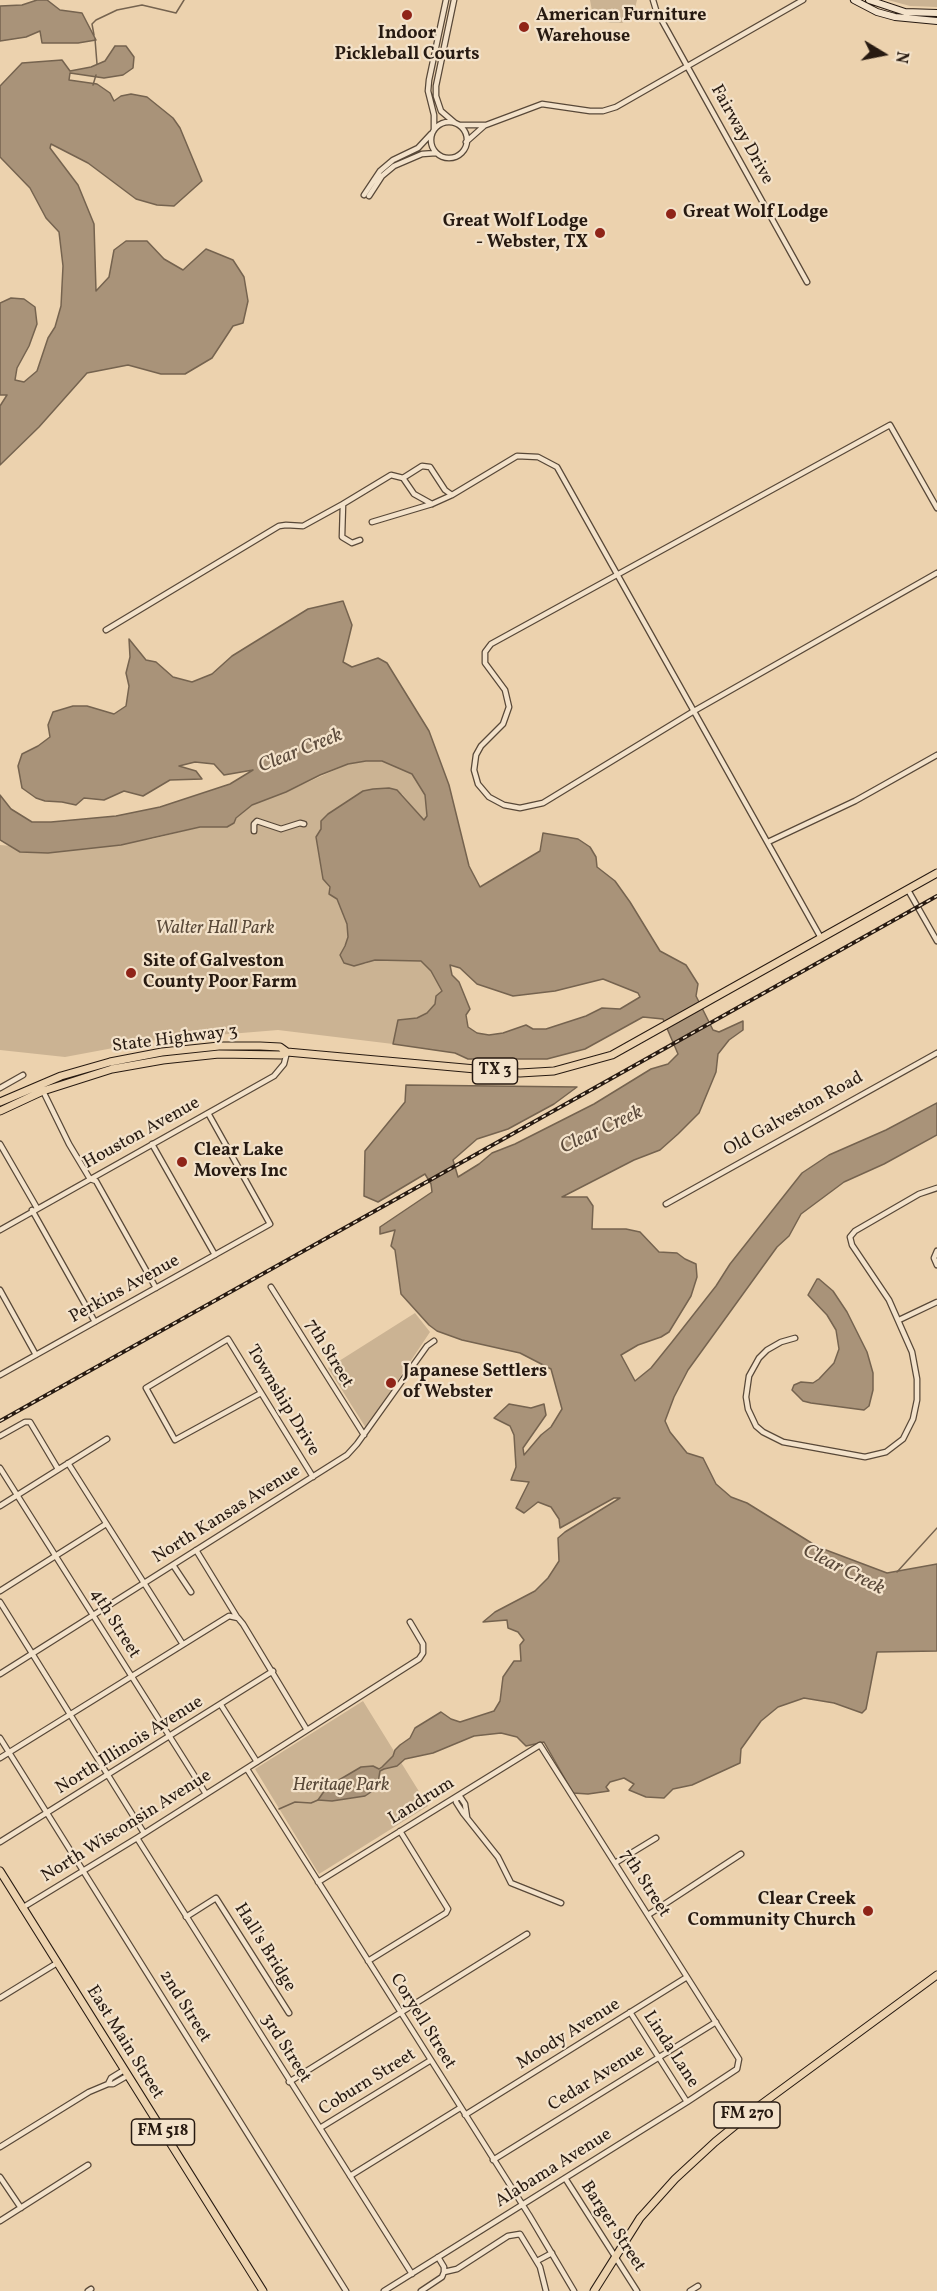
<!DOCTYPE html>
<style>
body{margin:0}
#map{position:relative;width:937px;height:2291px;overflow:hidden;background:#ecd2ae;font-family:Vollkorn,serif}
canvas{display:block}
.north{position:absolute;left:853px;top:24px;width:60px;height:60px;-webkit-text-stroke:4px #f3e2ca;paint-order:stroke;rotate:100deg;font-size:16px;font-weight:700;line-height:24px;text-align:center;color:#271a11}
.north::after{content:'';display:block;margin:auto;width:21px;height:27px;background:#271a11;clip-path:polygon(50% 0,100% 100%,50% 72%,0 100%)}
</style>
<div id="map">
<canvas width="937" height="2291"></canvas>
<div class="north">N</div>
</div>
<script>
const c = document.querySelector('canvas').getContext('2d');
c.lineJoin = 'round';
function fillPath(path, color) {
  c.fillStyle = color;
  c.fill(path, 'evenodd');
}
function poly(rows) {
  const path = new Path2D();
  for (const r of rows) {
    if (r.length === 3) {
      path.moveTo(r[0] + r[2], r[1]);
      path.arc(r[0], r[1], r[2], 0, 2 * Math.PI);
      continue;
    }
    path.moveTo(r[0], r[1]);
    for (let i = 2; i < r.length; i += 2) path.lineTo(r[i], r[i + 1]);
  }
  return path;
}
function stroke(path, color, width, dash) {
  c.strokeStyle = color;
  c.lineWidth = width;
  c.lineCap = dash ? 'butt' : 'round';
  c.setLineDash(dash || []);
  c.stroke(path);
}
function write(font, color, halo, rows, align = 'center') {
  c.font = font + ' Vollkorn,serif';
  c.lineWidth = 4.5;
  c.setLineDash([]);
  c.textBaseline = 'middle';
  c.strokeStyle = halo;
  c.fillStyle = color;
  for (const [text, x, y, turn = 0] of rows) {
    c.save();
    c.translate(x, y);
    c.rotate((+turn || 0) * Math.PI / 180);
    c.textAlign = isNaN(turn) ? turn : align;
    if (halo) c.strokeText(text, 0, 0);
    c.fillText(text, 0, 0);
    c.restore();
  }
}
fillPath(poly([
 [590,0,637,0,633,16,622,23,610,23,593,17],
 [888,0,937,0,937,7,910,6],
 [366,761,382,761,412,774,425,795,427,804,427,816,424,820,402,794,363,791,321,829,316,837,323,879,337,899,347,924,348,937,345,946,340,955,365,964,374,960,421,961,431,971,443,991,436,996,435,1004,427,1013,417,1018,398,1020,393,1044,278,1030,156,1040,65,1057,0,1050,0,845,12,846,20,852,48,853,152,839,200,827,227,827,252,805,286,792,348,764],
 [415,1313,430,1332,366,1428,328,1368],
 [363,1701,428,1806,319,1874,255,1769]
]), '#cbb393');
const water = poly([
 [37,0,47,0,60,10,82,13,96,40,78,43,42,43,40,31,26,37,0,41,0,6,22,5,37,0],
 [115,46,126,46,134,57,133,68,123,75,104,78,70,73,69,80,97,84,110,93,114,101,121,96,131,94,147,97,173,118,180,128,202,181,174,206,157,205,136,199,88,163,51,144,50,148,78,185,94,224,96,291,109,277,114,250,126,241,147,241,164,259,183,270,206,249,233,260,244,277,248,301,243,323,233,326,212,358,185,374,161,374,128,365,87,373,39,427,0,465,0,406,7,395,0,395,0,303,11,298,24,299,35,307,37,324,29,346,17,368,15,380,24,382,37,371,48,338,55,327,61,306,63,266,59,232,46,218,30,188,0,157,0,86,22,63,62,60,70,71,91,67,105,61,115,46],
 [343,601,352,625,343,662,352,667,378,658,387,663,429,731,449,785,469,866,480,887,540,851,543,833,578,839,590,847,596,857,597,867,615,881,630,902,660,951,686,965,698,984,696,996,713,1030,719,1032,743,1021,743,1030,729,1040,718,1054,716,1072,699,1113,678,1134,660,1150,634,1160,562,1197,587,1197,593,1206,592,1229,626,1229,640,1232,659,1252,677,1253,685,1259,696,1264,697,1277,691,1296,669,1332,661,1337,638,1345,621,1355,635,1381,651,1368,672,1342,716,1286,730,1264,802,1173,829,1155,886,1130,937,1103,937,1135,884,1164,844,1182,801,1214,789,1236,777,1247,688,1370,674,1397,665,1421,670,1432,687,1453,703,1458,716,1484,731,1497,747,1503,818,1547,887,1573,937,1564,937,1651,877,1652,866,1709,862,1713,834,1703,804,1698,778,1707,761,1721,741,1749,740,1763,692,1785,673,1789,664,1798,646,1797,629,1790,634,1784,624,1778,610,1782,606,1787,609,1791,588,1794,573,1793,544,1742,526,1746,517,1737,501,1733,474,1736,433,1753,405,1759,397,1766,384,1769,380,1771,377,1788,365,1796,332,1801,318,1800,327,1787,361,1767,373,1766,379,1769,382,1767,393,1756,395,1750,400,1745,410,1738,415,1728,441,1712,451,1719,460,1722,494,1711,500,1701,503,1677,514,1661,521,1661,520,1645,524,1640,518,1632,508,1628,507,1620,483,1622,495,1612,535,1591,548,1578,559,1561,558,1538,565,1532,620,1498,614,1498,560,1528,559,1519,551,1507,538,1502,524,1513,516,1508,529,1482,511,1480,516,1467,514,1435,510,1426,494,1418,509,1404,531,1408,544,1404,546,1415,523,1448,524,1455,541,1435,551,1427,562,1409,551,1369,520,1353,462,1340,437,1331,429,1325,401,1294,395,1250,391,1246,395,1230,380,1234,380,1227,432,1192,431,1184,425,1174,378,1202,364,1196,365,1151,405,1102,406,1085,577,1087,554,1104,508,1129,477,1139,453,1160,458,1177,479,1164,492,1153,515,1144,594,1104,651,1069,668,1064,678,1054,663,1019,643,1017,585,1049,547,1059,468,1059,455,1053,393,1044,398,1020,417,1018,427,1013,435,1004,436,996,442,991,431,971,421,961,375,960,354,966,344,963,340,955,345,946,348,937,347,924,337,899,329,894,330,887,323,879,316,837,321,829,321,821,328,814,363,791,373,789,389,788,397,790,424,820,427,816,425,795,412,774,382,761,366,761,348,764,320,775,286,792,252,805,236,818,234,823,227,827,200,827,121,845,48,853,20,852,0,840,0,795,11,809,32,822,51,822,116,816,160,807,230,784,253,770,224,775,214,764,195,762,179,766,196,771,202,779,170,780,143,796,124,791,104,800,84,798,76,805,62,802,45,801,36,798,22,788,18,766,22,754,38,746,50,737,48,725,53,712,73,706,87,706,114,714,126,706,129,686,126,673,130,657,129,639,146,660,156,662,173,677,192,682,212,674,232,656,308,609,343,601],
 [450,965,460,968,477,984,513,996,555,991,603,979,638,993,640,997,620,1009,602,1008,586,1016,546,1029,533,1029,526,1025,503,1033,489,1035,477,1033,468,1027,466,1015,470,1009,459,982,452,975,450,965],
 [817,1279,819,1279,833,1291,847,1312,867,1352,873,1373,873,1390,869,1406,864,1410,811,1403,803,1401,792,1390,794,1385,801,1382,813,1383,819,1379,834,1363,839,1349,836,1330,827,1315,808,1295,817,1279]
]);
fillPath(water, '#a99379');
stroke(water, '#75634f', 1.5);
stroke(poly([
 [94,35,92,24,96,20,117,10,142,5,176,13,184,0],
 [95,39,97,64],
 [93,85,96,75],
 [897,1572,937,1528],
 [279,1809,295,1802,311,1803,318,1800]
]), '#75634f', 1.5);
const street = poly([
 [454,0,436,86,436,96,441,111,455,123],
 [653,0,656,10,807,282],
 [449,140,18],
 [460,125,486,125,542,104,590,111,603,111,616,107,803,0],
 [434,130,434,115,428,91,429,80,446,0],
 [466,142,484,126],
 [364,195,380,171,393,160,418,148,431,134],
 [369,196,382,176,394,166,422,154,436,153],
 [403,478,422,466,430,467,445,490,452,495],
 [937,508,890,425,491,644,485,652,485,663,505,690,509,707,503,724,481,746,476,755,474,770,478,784,489,797,504,805,520,808,543,803,694,711,937,573],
 [372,522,432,504,452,495,517,456,538,457,557,467,821,938],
 [360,540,352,543,342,537,343,504,391,475,403,478,414,494,432,504],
 [106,630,279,526,286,525,303,526,343,504],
 [254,831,254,824,257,821,281,829,300,823,304,824],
 [768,842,855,801,937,755],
 [908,890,937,941],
 [0,1088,23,1075],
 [42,1089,69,1144,90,1179,96,1181,156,1288],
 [0,1144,37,1208],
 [152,1144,215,1255],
 [666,1204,937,1053],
 [32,1210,95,1322],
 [0,1230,274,1076,284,1064,287,1052],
 [937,1251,934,1258,937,1265],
 [271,1287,364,1435],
 [0,1290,36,1355],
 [899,1320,937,1302],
 [795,1338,781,1342,767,1350,759,1358,749,1376,746,1397,748,1409,756,1426,763,1432,783,1442,865,1457,886,1452,903,1439,913,1419,917,1400,917,1379,912,1352,889,1300,852,1245,850,1237,855,1231,919,1194,937,1188],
 [0,1375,270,1224,208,1113],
 [261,1393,175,1440,146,1388,228,1339,313,1477],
 [0,1436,25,1422,30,1422,58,1469],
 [68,1463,182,1643],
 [0,1468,206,1794],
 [0,1506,107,1439],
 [196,1550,237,1617],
 [173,1565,191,1592],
 [0,1591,106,1524],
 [0,1602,144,1833],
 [0,1674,347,1455,357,1444,427,1346,434,1341],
 [221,1705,257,1762],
 [0,1738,346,2291],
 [0,1758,229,1616,238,1618,243,1624,307,1730],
 [247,1769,529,2215,574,2291],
 [456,1797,456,1802,463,1813,498,1857,511,1883,561,1903],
 [456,1797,461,1798,465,1804,467,1817],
 [137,1838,412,2274],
 [0,1842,273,1671],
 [615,1863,656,1838],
 [318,1882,540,1745,739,2059,737,2069,687,2102,384,2291],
 [22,1908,137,1838,419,1659,423,1653,423,1644,410,1622],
 [648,1915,741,1854],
 [186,1917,216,1898,289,2013],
 [368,1961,446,1913,448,1909,400,1831],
 [0,1998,57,1963],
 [630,2012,687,2102],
 [289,2082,527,1934],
 [108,2084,111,2078,124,2070],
 [465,2115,687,1977],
 [320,2128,431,2060],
 [0,2147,89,2092,108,2084,113,2084,127,2076],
 [493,2160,716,2022],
 [350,2176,460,2108],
 [0,2177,21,2208],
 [565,2178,637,2291],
 [0,2221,88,2165],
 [438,2257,444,2267,444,2272],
 [537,2261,552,2253],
 [88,2291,91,2289],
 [421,2291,442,2277,444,2272,457,2269,508,2236,520,2234,540,2267,546,2291],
 [690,2291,698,2286]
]);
const secondary = poly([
 [854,0,877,12,895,17,937,21],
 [869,0,905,12,937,13]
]);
const primary = poly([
 [0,1102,61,1076,110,1062,162,1052,219,1046,260,1046,280,1047,287,1052],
 [0,1111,43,1091,112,1069,163,1060,219,1054,281,1055,287,1052,520,1073,554,1071,612,1055,937,873],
 [0,1871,263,2291],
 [594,2291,640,2218,675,2179,715,2142,759,2106,937,1975]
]);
stroke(street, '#584838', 7);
stroke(secondary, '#271a11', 8);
stroke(primary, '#271a11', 9);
stroke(street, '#f3e2ca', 4.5);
stroke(secondary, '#f3e2ca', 6);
stroke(primary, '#ecd2ae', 7);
const rail = poly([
 [0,1421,937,896]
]);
stroke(rail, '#271a11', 4);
stroke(rail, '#f3e2ca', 1.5, [4.5]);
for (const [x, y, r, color] of [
 [407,15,6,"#8f2418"],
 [524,27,6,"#8f2418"],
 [671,214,6,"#8f2418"],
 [600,233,6,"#8f2418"],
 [131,973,6,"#8f2418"],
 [182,1162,6,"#8f2418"],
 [391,1383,6,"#8f2418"],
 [868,1911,6,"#8f2418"]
]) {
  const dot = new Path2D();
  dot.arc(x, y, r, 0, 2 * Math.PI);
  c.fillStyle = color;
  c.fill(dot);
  stroke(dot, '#f3e2ca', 2);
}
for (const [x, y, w] of [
 [495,1071,45],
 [747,2115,66],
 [163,2132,63]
]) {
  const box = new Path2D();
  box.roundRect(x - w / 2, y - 13, w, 26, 4.5);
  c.fillStyle = '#f3e2ca';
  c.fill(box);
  stroke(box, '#271a11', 1.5);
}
write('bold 16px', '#271a11', null, [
 ["TX 3",495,1071],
 ["FM 270",747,2115],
 ["FM 518",163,2132]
]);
write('bold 18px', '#271a11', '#f3e2ca', [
 ["American Furniture",536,17],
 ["Warehouse",536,38],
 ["Indoor",407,35,"center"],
 ["Pickleball Courts",407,56,"center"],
 ["Great Wolf Lodge",683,214],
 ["Great Wolf Lodge",588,223,"right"],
 ["- Webster, TX",588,244,"right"],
 ["Site of Galveston",143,963],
 ["County Poor Farm",143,984],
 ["Clear Lake",194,1152],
 ["Movers Inc",194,1173],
 ["Japanese Settlers",403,1373],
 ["of Webster",403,1394],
 ["Clear Creek",856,1901,"right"],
 ["Community Church",856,1922,"right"]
], 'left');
write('18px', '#271a11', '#f3e2ca', [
 ["Fairway Drive",741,135,61],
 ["State Highway 3",175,1040,-7],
 ["Old Galveston Road",794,1115,-29],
 ["Houston Avenue",142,1134,-29],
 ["Perkins Avenue",125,1290,-29],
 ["7th Street",328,1354,59],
 ["Township Drive",282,1401,59],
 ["North Kansas Avenue",227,1515,-32],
 ["4th Street",114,1624,58],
 ["North Illinois Avenue",130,1746,-32],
 ["Landrum",422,1802,-32],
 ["North Wisconsin Avenue",127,1827,-32],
 ["7th Street",644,1884,57],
 ["Hall's Bridge",264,1948,58],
 ["2nd Street",184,2007,58],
 ["Coryell Street",422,2022,58],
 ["Moody Avenue",569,2035,-32],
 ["East Main Street",124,2043,58],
 ["3rd Street",285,2049,58],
 ["Linda Lane",670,2050,57],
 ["Cedar Avenue",597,2079,-32],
 ["Coburn Street",368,2083,-32],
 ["Alabama Avenue",554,2169,-32],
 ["Barger Street",612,2227,57]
]);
write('italic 18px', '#584838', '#f3e2ca', [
 ["Walter Hall Park",215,930],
 ["Heritage Park",341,1787]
]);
write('italic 20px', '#5b4a3b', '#f3e2ca', [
 ["Clear Creek",301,752,-22],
 ["Clear Creek",602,1131,-25],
 ["Clear Creek",843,1571,27]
]);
</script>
